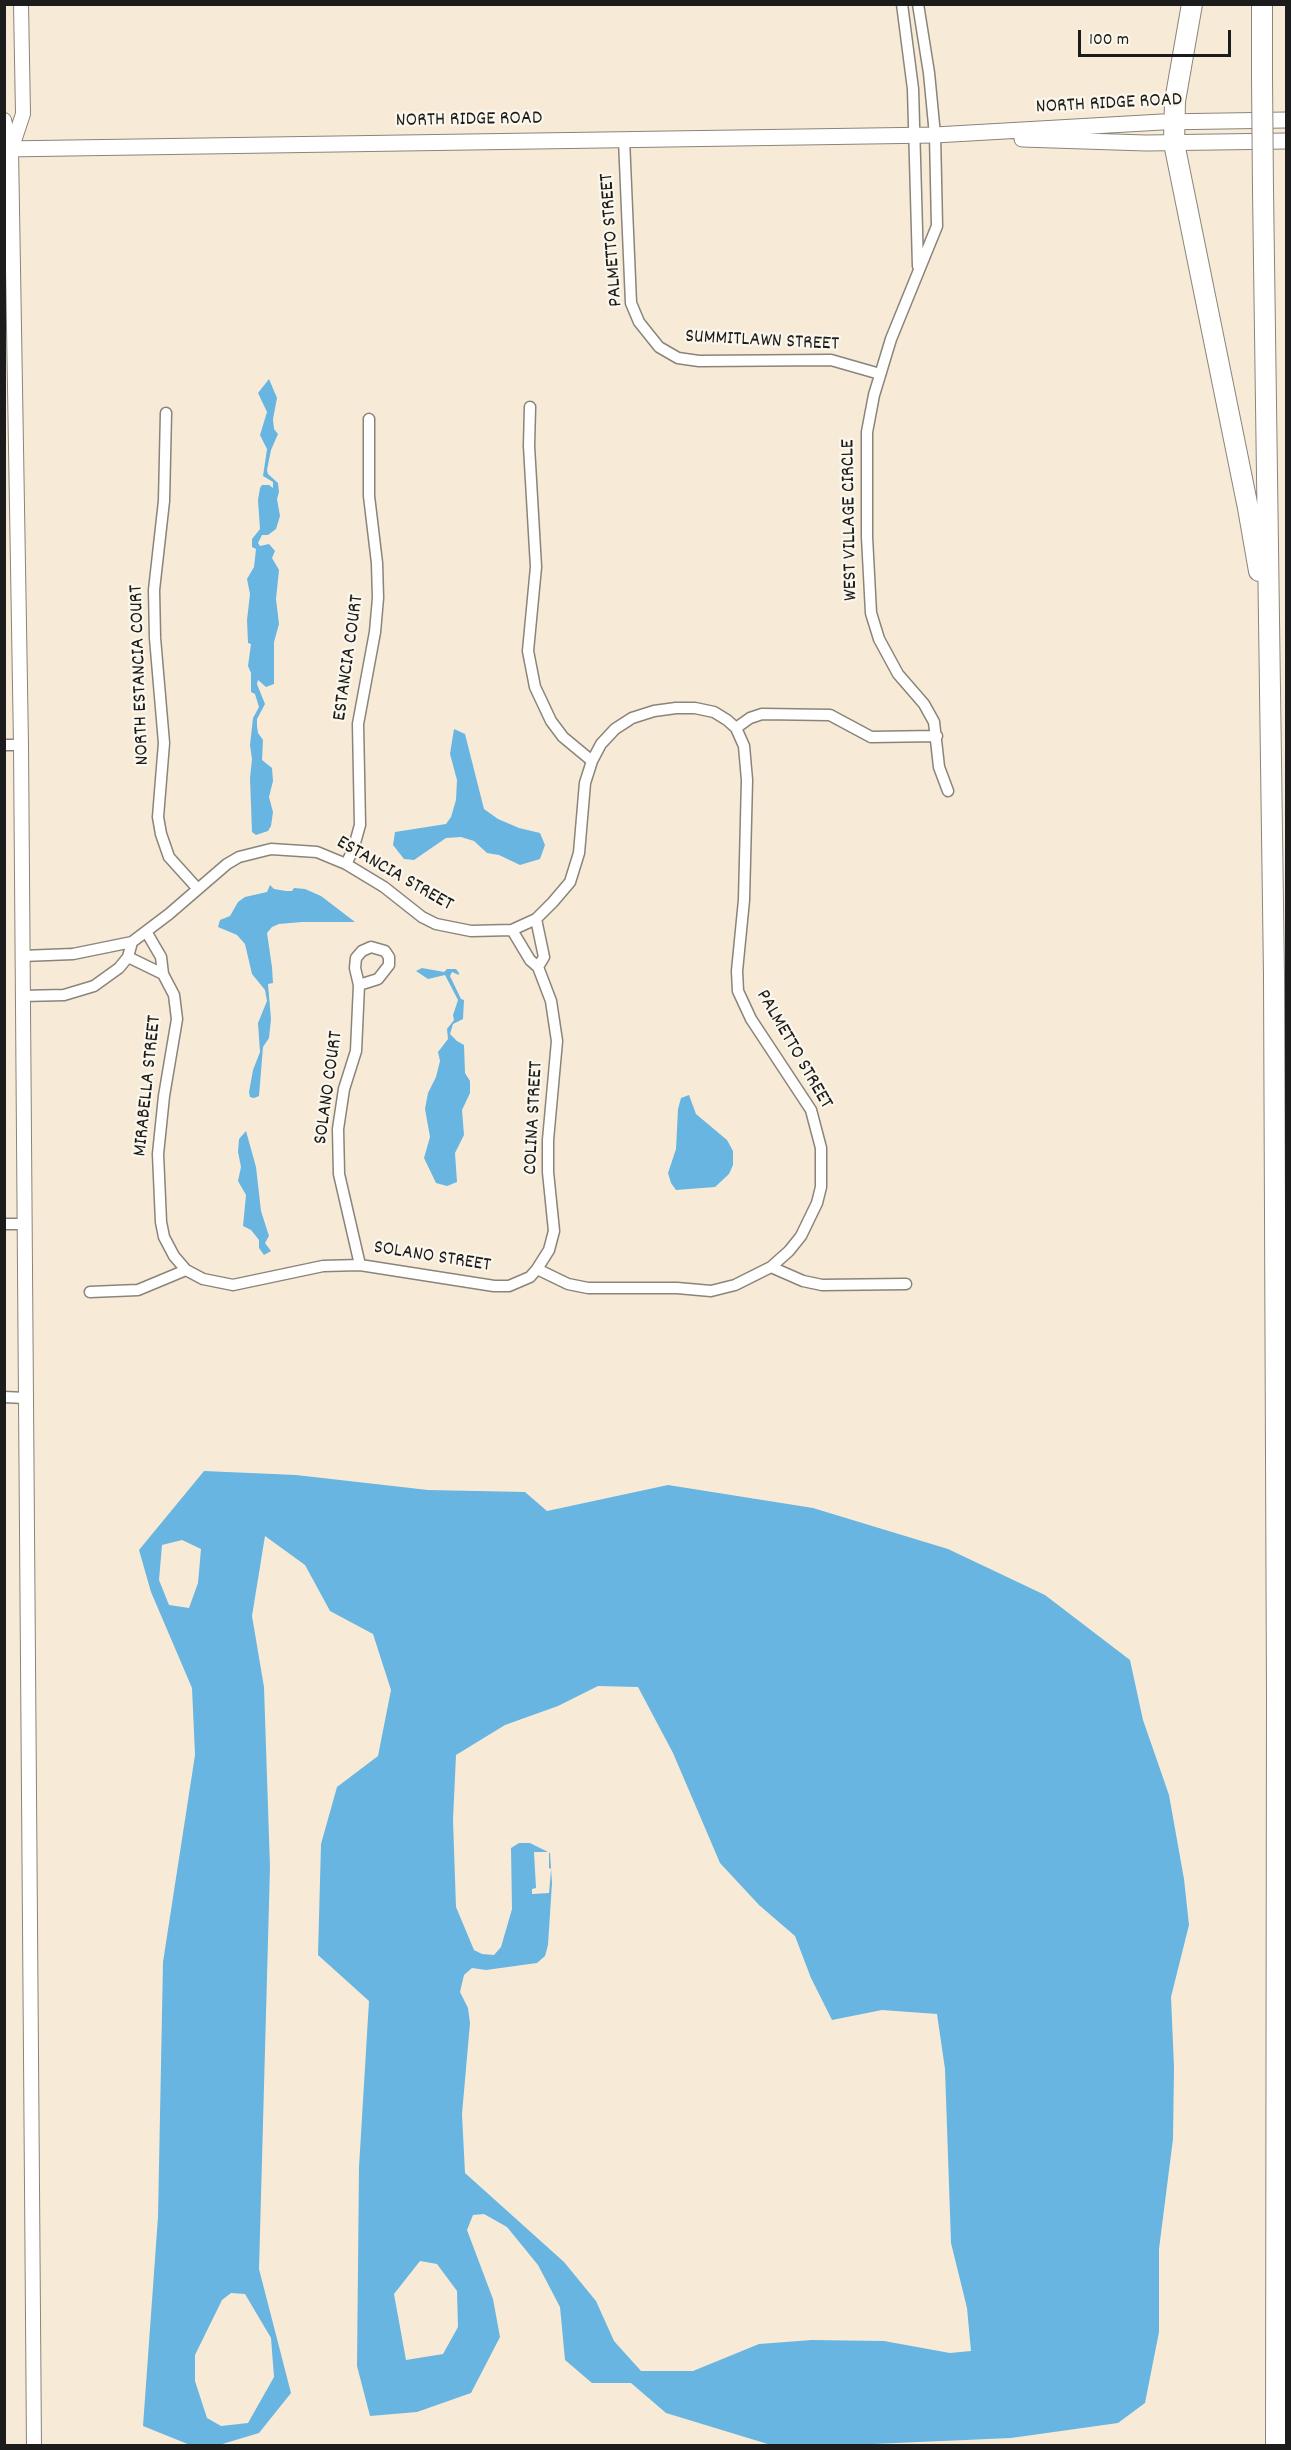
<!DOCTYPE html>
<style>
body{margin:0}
#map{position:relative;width:1291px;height:2450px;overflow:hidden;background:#f7ebd7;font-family:Dekko,sans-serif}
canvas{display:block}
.frame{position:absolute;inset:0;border:6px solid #1c1c1c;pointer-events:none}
.scale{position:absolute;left:1078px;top:30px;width:153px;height:27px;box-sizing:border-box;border:3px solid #1c1c1c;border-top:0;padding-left:8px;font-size:18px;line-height:21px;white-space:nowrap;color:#1c1c1c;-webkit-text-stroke:4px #fbf7ec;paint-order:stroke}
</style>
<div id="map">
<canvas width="1291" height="2450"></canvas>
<div class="frame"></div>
<div class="scale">100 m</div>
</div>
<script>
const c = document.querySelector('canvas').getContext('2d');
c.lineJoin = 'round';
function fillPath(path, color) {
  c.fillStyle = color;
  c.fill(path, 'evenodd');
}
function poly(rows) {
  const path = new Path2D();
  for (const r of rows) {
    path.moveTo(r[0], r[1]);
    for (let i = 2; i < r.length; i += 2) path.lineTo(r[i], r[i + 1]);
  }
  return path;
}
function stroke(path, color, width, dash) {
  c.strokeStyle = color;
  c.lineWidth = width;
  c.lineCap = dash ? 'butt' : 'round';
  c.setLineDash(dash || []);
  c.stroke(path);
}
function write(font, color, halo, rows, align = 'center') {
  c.font = font + ' Dekko,sans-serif';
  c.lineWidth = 4.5;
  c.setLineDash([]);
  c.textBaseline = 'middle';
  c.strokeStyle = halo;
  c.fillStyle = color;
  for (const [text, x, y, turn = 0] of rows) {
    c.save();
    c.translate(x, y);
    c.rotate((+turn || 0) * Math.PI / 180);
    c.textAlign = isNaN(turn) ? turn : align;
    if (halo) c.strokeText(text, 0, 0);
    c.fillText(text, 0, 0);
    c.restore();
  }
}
fillPath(poly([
 [269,379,277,398,273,419,274,429,278,434,271,450,267,470,268,474,278,483,279,492,277,499,280,516,276,529,268,535,262,535,258,543,260,546,269,544,275,551,272,558,279,570,276,599,279,624,274,642,274,684,266,687,258,680,257,684,265,704,257,719,257,726,258,733,263,740,262,760,272,768,273,781,269,797,273,812,271,826,268,831,256,835,252,832,250,778,252,759,250,745,253,718,259,707,255,694,251,692,251,673,248,666,251,644,248,643,247,620,250,594,247,579,254,567,256,549,252,547,252,539,260,529,258,500,260,488,262,485,269,485,273,488,273,482,263,476,267,449,260,435,267,412,258,393],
 [454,729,465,734,484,809,498,819,519,828,540,833,545,845,540,859,520,865,499,855,487,853,474,841,461,837,446,838,414,860,404,859,393,845,395,832,446,824,451,817,456,800,457,780,450,754],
 [270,885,274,889,286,891,292,891,294,888,305,889,321,896,355,922,302,922,279,924,272,927,267,933,272,967,273,983,268,984,271,1019,269,1038,263,1047,259,1096,254,1098,250,1097,249,1092,253,1070,260,1052,258,1023,267,1001,265,990,252,974,245,944,237,935,218,927,220,920,230,916,238,902,245,897,267,892],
 [422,968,444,972,447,969,456,969,459,973,459,975,452,972,450,976,461,999,464,1000,463,1019,453,1024,450,1034,457,1041,464,1045,465,1073,470,1081,470,1093,462,1110,464,1135,455,1153,457,1182,447,1186,436,1183,424,1158,430,1137,425,1109,428,1093,436,1077,440,1061,438,1052,448,1039,447,1029,454,1020,453,1015,458,1000,445,975,428,979,416,971],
 [689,1095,696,1114,727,1140,733,1151,733,1165,729,1174,715,1187,676,1190,671,1183,668,1173,676,1149,678,1109,681,1098],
 [246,1131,256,1167,261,1211,269,1236,265,1243,271,1251,264,1255,259,1248,259,1240,251,1230,243,1226,246,1195,238,1181,241,1167,238,1152,239,1139],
 [204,1471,296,1475,428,1490,525,1492,547,1511,668,1485,813,1508,948,1549,1045,1595,1130,1660,1143,1720,1169,1795,1184,1879,1189,1925,1171,1997,1174,2067,1173,2139,1159,2249,1159,2332,1145,2403,1118,2423,1011,2438,850,2445,771,2445,666,2413,631,2383,592,2383,565,2360,560,2307,538,2265,507,2227,484,2214,473,2215,467,2230,493,2299,500,2337,471,2393,417,2412,370,2416,357,2366,359,2167,369,2001,318,1955,321,1844,337,1787,378,1756,391,1690,373,1634,330,1611,305,1565,265,1536,252,1616,264,1687,270,1867,259,2269,291,2393,259,2433,219,2445,190,2445,143,2426,158,2217,163,1962,195,1755,192,1688,151,1592,139,1550],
 [182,1540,201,1549,198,1583,189,1608,169,1605,159,1580,162,1545],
 [598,1686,638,1687,673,1753,720,1863,759,1905,795,1936,811,1978,832,2020,882,2010,937,2014,945,2069,951,2243,967,2308,971,2351,950,2353,884,2341,812,2340,759,2344,693,2371,641,2371,614,2341,596,2301,564,2262,465,2173,462,2114,470,2023,468,2008,460,1992,464,1975,472,1968,486,1970,537,1963,545,1956,548,1945,552,1883,550,1853,530,1843,519,1843,511,1848,512,1909,501,1947,494,1955,482,1954,474,1950,456,1907,453,1820,456,1755,505,1725,558,1706],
 [420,2261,437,2264,457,2291,458,2327,443,2354,406,2360,394,2294],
 [231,2293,245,2294,271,2338,274,2377,248,2423,221,2426,207,2418,195,2381,195,2355,222,2300]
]), '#68b5e2');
fillPath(poly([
 [534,1852,549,1852,549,1868,554,1870,551,1870,549,1893,532,1894,532,1889,536,1888]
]), '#f7ebd7');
const minor = poly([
 [902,4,913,89,918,266],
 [918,4,929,73,935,135,937,226,891,339,874,395,867,432,867,537,871,613,879,639,898,674,924,704,934,722,939,767,948,791],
 [624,139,631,303,639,322,659,347,678,358,699,361,831,360,880,374],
 [530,407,529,446,536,567,528,651,535,687,551,721,563,737,592,761],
 [166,413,164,501,154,590,155,638,164,743,158,817,161,834,169,857,197,888],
 [736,728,750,718,762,714,830,715,871,737,937,736],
 [4,745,21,745],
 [346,864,353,850,360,825,358,724,375,632,378,598,377,563,369,496,369,419],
 [512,930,530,960,538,967,544,957,536,919],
 [147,933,161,957,163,974,174,995,177,1019,164,1096,158,1154,161,1222,164,1237,174,1256,186,1270,203,1279,233,1285,323,1266,360,1265,494,1286,509,1286,530,1277,537,1269,549,1250,554,1231,548,1172,548,1140,557,1041,551,1001,538,967],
 [22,956,73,954,132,942,169,914,227,864,239,857,271,849,317,852,346,864,384,887,422,917,436,924,471,931,512,930,536,919,553,902,570,882,579,853,585,783,592,761,601,744,615,729,632,718,654,711,676,708,695,708,714,712,727,720,736,728,744,746,747,780,744,900,737,971,738,991,751,1019,811,1110,821,1148,821,1187,817,1203,801,1236,789,1251,771,1267,735,1285,711,1291,677,1288,588,1288,568,1284,537,1269],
 [128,957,163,974],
 [359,985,355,968,356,958,362,951,371,947,385,951,389,957,389,965,378,979,359,985,356,1051,344,1089,338,1129,339,1174,360,1265],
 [22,996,64,995,94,986,119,968,128,957,132,942],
 [4,1224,24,1224],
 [771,1267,803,1281,822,1285,906,1284],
 [90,1292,138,1290,186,1270],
 [4,1397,25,1398]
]);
const tertiary = poly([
 [4,120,11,149,21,745,34,2446],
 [12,147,23,114,21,4]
]);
const secondary = poly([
 [1022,139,1146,143,1286,141],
 [4,149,935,135,1162,122,1286,120]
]);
const motorway = poly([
 [1192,4,1175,101,1174,143,1248,508,1259,571],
 [1262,4,1262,77],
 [1263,190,1274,976,1277,1694,1276,2446]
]);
stroke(minor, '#8a847a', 13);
stroke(tertiary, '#8a847a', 16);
stroke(secondary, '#8a847a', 17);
stroke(motorway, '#8a847a', 22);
stroke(minor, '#fff', 10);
stroke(tertiary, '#fff', 14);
stroke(secondary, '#fff', 15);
stroke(motorway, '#fff', 20);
const motorwayBridge = poly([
 [1262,77,1263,190]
]);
stroke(motorwayBridge, '#8a847a', 22, []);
stroke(motorwayBridge, '#fff', 20);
write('20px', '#1c1c1c', '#fbf7ec', [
 ["NORTH RIDGE ROAD",1109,105,-3],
 ["NORTH RIDGE ROAD",469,121,-1],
 ["PALMETTO STREET",613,240,-94],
 ["SUMMITLAWN STREET",762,342,3],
 ["WEST VILLAGE CIRCLE",851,520,-91],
 ["ESTANCIA COURT",350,658,-82],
 ["NORTH ESTANCIA COURT",141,675,-92],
 ["ESTANCIA STREET",394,875,30],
 ["PALMETTO STREET",793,1050,60],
 ["MIRABELLA STREET",149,1086,-84],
 ["SOLANO COURT",330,1088,-82],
 ["COLINA STREET",535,1118,-87],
 ["SOLANO STREET",432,1258,9]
]);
</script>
